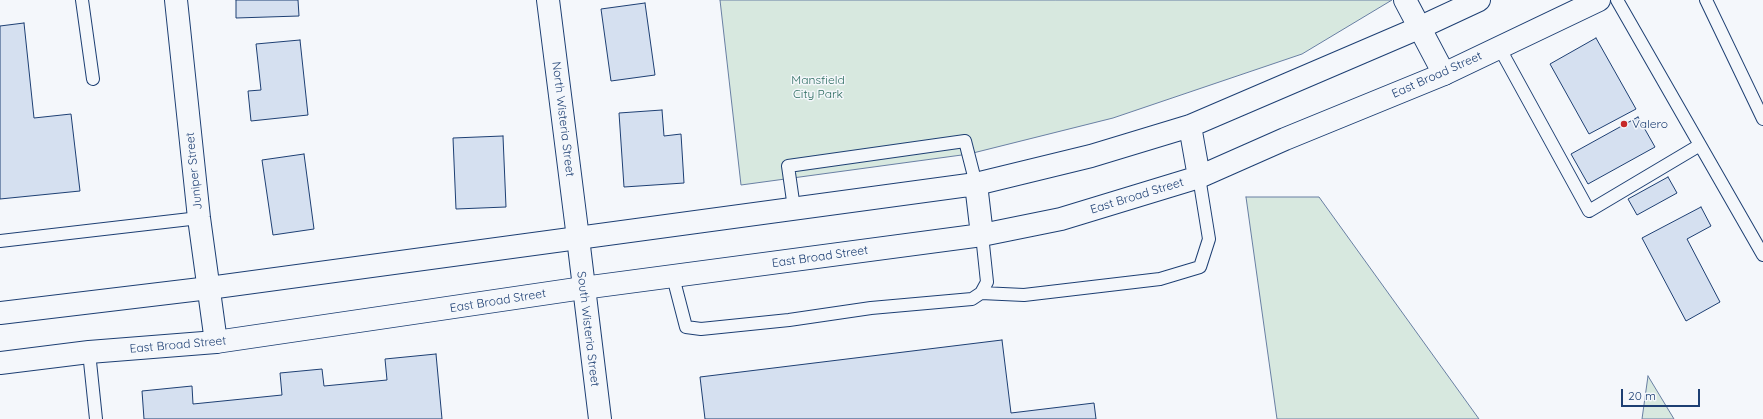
<!DOCTYPE html>
<style>
body{margin:0}
#map{position:relative;width:1763px;height:419px;overflow:hidden;background:#f4f7fb;font-family:Quicksand,sans-serif}
canvas{display:block}
.scale{position:absolute;left:1621px;top:389px;width:79px;height:18px;box-sizing:border-box;border:2px solid #1d3f73;border-top:0;padding-left:5px;font-size:12px;line-height:14px;white-space:nowrap;color:#1d3f73;-webkit-text-stroke:3px #f4f7fb;paint-order:stroke}
</style>
<div id="map">
<canvas width="1763" height="419"></canvas>
<div class="scale">20 m</div>
</div>
<script>
const c = document.querySelector('canvas').getContext('2d');
c.lineJoin = 'round';
function fillPath(path, color) {
  c.fillStyle = color;
  c.fill(path, 'evenodd');
}
function poly(rows) {
  const path = new Path2D();
  for (const r of rows) {
    path.moveTo(r[0], r[1]);
    for (let i = 2; i < r.length; i += 2) path.lineTo(r[i], r[i + 1]);
  }
  return path;
}
function stroke(path, color, width, dash) {
  c.strokeStyle = color;
  c.lineWidth = width;
  c.lineCap = dash ? 'butt' : 'round';
  c.setLineDash(dash || []);
  c.stroke(path);
}
function write(font, color, halo, rows, align = 'center') {
  c.font = font + ' Quicksand,sans-serif';
  c.lineWidth = 3;
  c.setLineDash([]);
  c.textBaseline = 'middle';
  c.strokeStyle = halo;
  c.fillStyle = color;
  for (const [text, x, y, turn = 0] of rows) {
    c.save();
    c.translate(x, y);
    c.rotate((+turn || 0) * Math.PI / 180);
    c.textAlign = isNaN(turn) ? turn : align;
    if (halo) c.strokeText(text, 0, 0);
    c.fillText(text, 0, 0);
    c.restore();
  }
}
const green = poly([
 [720,0,1392,0,1302,54,1113,118,969,154,741,185,720,0],
 [1246,197,1319,197,1479,419,1277,419,1246,197],
 [1648,376,1674,419,1642,419,1648,376]
]);
fillPath(green, '#d7e8df');
stroke(green, '#687fa3', 1);
const building = poly([
 [236,0,298,0,299,16,236,18,236,0],
 [645,3,655,75,611,81,601,9,645,3],
 [24,23,34,118,71,114,80,191,0,199,0,26,24,23],
 [1596,38,1636,109,1589,134,1550,64,1596,38],
 [300,40,308,115,251,121,248,91,261,90,256,44,300,40],
 [662,110,664,136,681,134,684,183,624,187,619,113,662,110],
 [1638,117,1655,147,1588,184,1571,154,1638,117],
 [503,136,506,207,456,209,453,138,503,136],
 [304,154,314,229,273,235,262,160,304,154],
 [1668,177,1677,193,1637,215,1628,199,1668,177],
 [1701,207,1711,226,1687,239,1720,302,1686,321,1642,238,1701,207],
 [1002,340,1011,413,1094,403,1096,419,705,419,700,377,1002,340],
 [436,354,442,419,144,419,142,391,192,386,193,404,282,395,280,373,322,369,324,386,387,380,385,359,436,354]
]);
fillPath(building, '#d5e0f0');
stroke(building, '#1d3f73', 1);
const service = poly([
 [82,0,93,79],
 [1617,0,1763,255],
 [1706,0,1763,119],
 [1499,47,1589,211,1700,145],
 [794,208,788,166,965,141,976,184],
 [0,241,199,218],
 [673,277,686,327,701,329,789,320,871,308,972,299,981,293,987,282,982,235],
 [981,293,1024,295,1160,279,1200,267,1209,239,1199,177],
 [89,352,96,419]
]);
const minor = poly([
 [176,0,199,218,216,342],
 [548,0,578,238]
]);
const tertiary = poly([
 [1405,0,1444,74],
 [578,238,600,419]
]);
const secondary = poly([
 [1190,126,1199,177],
 [976,184,982,235],
 [0,313,209,288,976,184,1091,156,1190,126,1421,27,1479,0],
 [0,363,89,352,216,342,583,288,982,235,1061,219,1199,177,1285,139,1444,74,1599,0]
]);
stroke(service, '#1d3f73', 14);
stroke(minor, '#1d3f73', 24);
stroke(tertiary, '#1d3f73', 24);
stroke(secondary, '#1d3f73', 24);
stroke(service, '#f4f7fb', 12);
stroke(minor, '#f4f7fb', 22);
stroke(tertiary, '#f4f7fb', 22);
stroke(secondary, '#f4f7fb', 22);
for (const [x, y, r, color] of [
 [1624,124,4,"#c62828"]
]) {
  const dot = new Path2D();
  dot.arc(x, y, r, 0, 2 * Math.PI);
  c.fillStyle = color;
  c.fill(dot);
  stroke(dot, '#f4f7fb', 1.5);
}
write('12px', '#1d3f73', '#f4f7fb', [
 ["East Broad Street",1437,75,-24],
 ["North Wisteria Street",563,119,83],
 ["Juniper Street",194,171,-96],
 ["East Broad Street",1137,196,-17],
 ["East Broad Street",820,257,-8],
 ["East Broad Street",498,301,-9],
 ["South Wisteria Street",588,329,83],
 ["East Broad Street",178,345,-5]
]);
write('12px', '#2c6c60', '#f4f7fb', [
 ["Mansfield",818,80],
 ["City Park",818,94]
]);
write('12px', '#1d3f73', '#f4f7fb', [
 ["Valero",1632,124]
], 'left');
</script>
